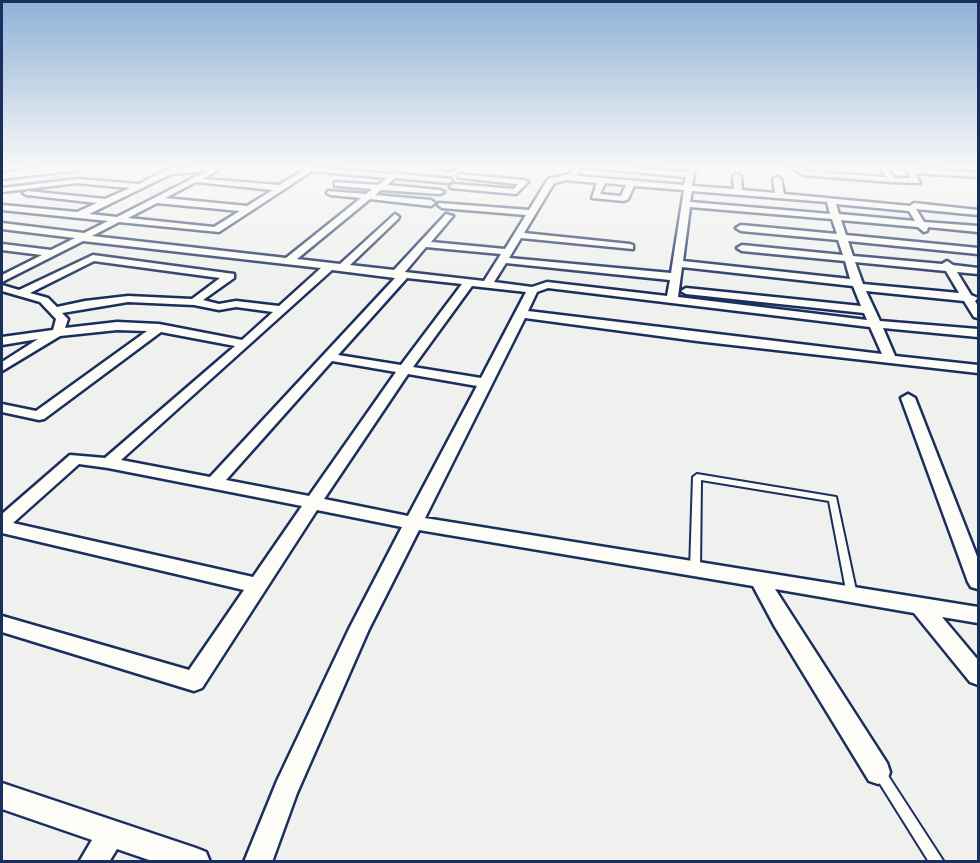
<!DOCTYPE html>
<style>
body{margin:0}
#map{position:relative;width:980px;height:863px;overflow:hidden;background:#f0f0ee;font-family:Delius,sans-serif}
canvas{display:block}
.frame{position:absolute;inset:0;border:3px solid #1b2f5e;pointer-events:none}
</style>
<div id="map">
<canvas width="980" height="863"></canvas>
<div class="frame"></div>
</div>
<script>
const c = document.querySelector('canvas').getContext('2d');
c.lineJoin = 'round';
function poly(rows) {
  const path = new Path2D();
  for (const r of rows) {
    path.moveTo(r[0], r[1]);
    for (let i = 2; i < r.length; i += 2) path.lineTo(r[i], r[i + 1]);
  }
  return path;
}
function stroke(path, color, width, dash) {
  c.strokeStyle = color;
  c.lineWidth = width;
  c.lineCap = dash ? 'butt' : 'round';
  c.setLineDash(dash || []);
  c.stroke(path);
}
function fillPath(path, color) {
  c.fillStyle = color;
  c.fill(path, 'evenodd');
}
const lane = poly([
 [697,474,836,497,857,595,855,598,852,599,849,598,847,595,829,501,701,480,700,570,698,573,695,574,692,573,690,570,693,477,697,474],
 [881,769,885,771,944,862,929,862,877,779,875,775,877,771,881,769]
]);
const street = poly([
 [194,167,223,167,203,179,279,185,304,170,302,167,392,174,397,171,400,174,451,179,452,181,448,183,395,178,387,185,440,190,444,192,440,194,381,190,375,195,431,200,435,203,431,206,370,199,297,259,340,264,395,214,399,217,398,219,350,265,394,270,446,214,453,216,431,242,505,249,526,215,442,208,438,205,439,203,529,210,548,179,570,174,574,167,581,167,577,176,684,185,686,177,583,167,621,167,686,172,687,167,695,167,692,186,734,189,733,176,737,174,741,176,742,190,775,193,773,179,777,177,781,179,784,194,910,206,914,203,978,210,978,215,916,209,924,222,978,226,978,232,928,227,927,231,924,232,918,227,841,220,846,235,978,248,978,254,848,241,853,256,942,264,947,261,953,265,978,268,978,274,957,272,971,295,978,298,975,301,978,306,978,318,974,317,964,301,866,291,880,321,978,329,978,337,883,328,895,356,978,365,978,373,697,341,525,318,425,518,978,607,978,623,942,617,978,660,978,685,970,682,914,613,775,589,887,763,890,772,887,781,878,784,869,781,775,627,753,586,419,530,369,629,297,793,272,862,244,862,277,781,349,629,402,527,317,510,202,688,194,691,2,632,2,616,189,670,244,590,2,533,2,514,70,455,105,458,235,346,161,332,44,419,39,420,2,412,2,404,36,411,147,331,117,330,60,336,2,371,2,362,38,339,2,345,2,337,53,330,56,319,40,302,2,291,2,285,19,290,93,255,234,274,234,278,203,300,219,304,236,301,279,306,321,268,83,241,2,282,2,275,42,255,2,250,2,244,51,250,75,238,2,229,2,223,84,233,108,221,2,210,2,205,77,212,97,203,27,195,23,193,27,191,105,199,130,188,77,183,2,192,2,188,77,179,139,184,166,170,194,167],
 [207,171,117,217,89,214,171,174,207,171],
 [312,171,387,178,378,185,335,182,335,186,338,186,372,189,366,194,328,191,327,193,331,195,361,198,286,258,92,236,119,222,219,232,312,171],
 [566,180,597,183,592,198,624,201,628,199,634,186,684,190,671,273,509,258,521,238,633,249,633,245,630,244,524,233,554,183,566,180],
 [196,182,273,190,247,206,165,198,196,182],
 [605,183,626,185,621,196,600,194,605,183],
 [692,191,827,202,830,214,690,202,692,191],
 [157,203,240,211,214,227,128,218,157,203],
 [836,204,909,211,915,221,839,214,836,204],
 [690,207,832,219,837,234,741,225,736,228,741,231,838,240,843,255,742,245,737,248,742,251,845,261,850,279,683,261,690,207],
 [426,247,501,254,484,281,405,272,426,247],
 [94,261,220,278,192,299,128,296,85,301,57,307,48,298,30,293,94,261],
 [855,262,946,271,959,293,863,284,855,262],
 [506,263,670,280,667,296,547,282,532,287,494,282,506,263],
 [682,267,853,286,861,306,686,288,681,291,686,294,864,313,867,320,678,297,682,267],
 [332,270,395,278,210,477,121,460,332,270],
 [407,278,462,284,401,365,338,355,407,278],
 [472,286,526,292,481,378,413,367,472,286],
 [548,288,870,327,882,354,528,311,537,292,548,288],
 [128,302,194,305,219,310,236,307,273,312,242,340,159,324,117,322,65,328,68,319,62,313,128,302],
 [332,361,396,372,309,496,226,480,332,361],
 [408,374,477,386,408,516,324,499,408,374],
 [79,464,108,468,302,506,253,577,13,523,79,464],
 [437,167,453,167,454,168,450,170,437,167],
 [791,167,817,172,815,167,823,167,825,173,886,177,880,167,887,167,894,178,911,178,904,167,911,167,978,173,978,177,915,173,920,183,892,182,803,175,791,167],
 [459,174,524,180,528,182,516,194,451,188,450,186,454,184,514,189,518,184,462,178,459,178,459,174],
 [908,394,915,398,978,559,978,589,971,587,968,582,901,398,908,394],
 [2,783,196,848,206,852,210,862,155,862,117,849,109,862,79,862,92,840,2,809,2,783]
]);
const secondary = poly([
 [48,167,83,167,78,170,2,179,2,173,48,167]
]);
stroke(lane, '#1b2f5e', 4);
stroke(street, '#1b2f5e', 5);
stroke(secondary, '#1b2f5e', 5);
fillPath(lane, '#fdfcf7');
fillPath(street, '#fdfcf7');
fillPath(secondary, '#fdfcf7');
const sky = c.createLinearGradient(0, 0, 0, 288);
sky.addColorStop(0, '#8eb1d7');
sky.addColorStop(0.58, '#f8f8f7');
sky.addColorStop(1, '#f8f8f700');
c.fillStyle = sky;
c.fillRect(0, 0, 980, 288);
</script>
